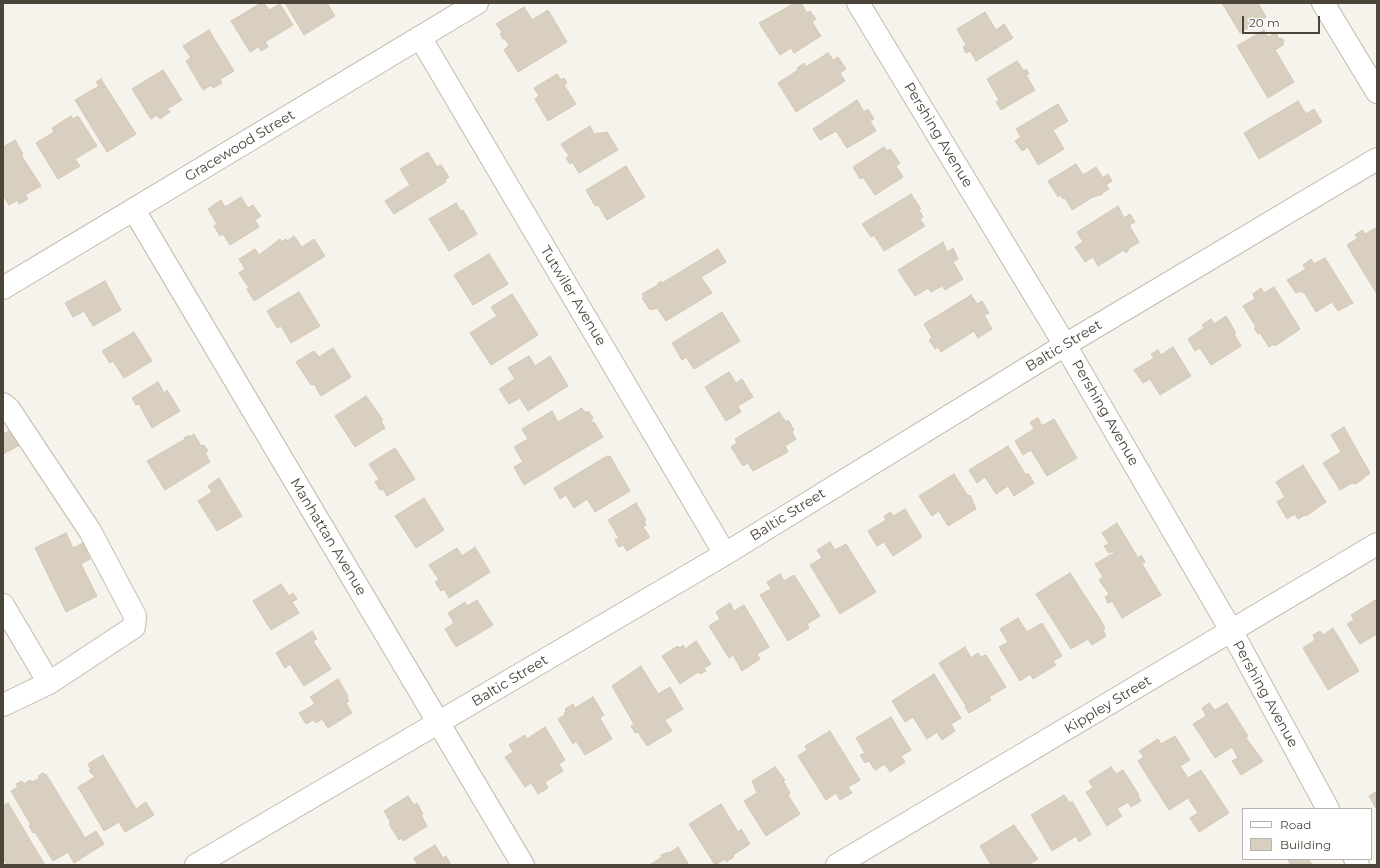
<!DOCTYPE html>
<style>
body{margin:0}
#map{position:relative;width:1380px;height:868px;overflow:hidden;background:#f6f3ec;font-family:Montserrat,sans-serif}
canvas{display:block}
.frame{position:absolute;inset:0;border:4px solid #4b4439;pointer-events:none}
.legend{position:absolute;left:1242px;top:808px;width:130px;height:52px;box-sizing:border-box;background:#fff;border:1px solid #b7b4b0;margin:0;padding:5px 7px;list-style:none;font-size:12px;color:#4b4439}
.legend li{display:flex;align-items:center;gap:8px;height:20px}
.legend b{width:20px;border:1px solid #b7b4b0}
.scale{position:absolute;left:1242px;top:16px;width:78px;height:18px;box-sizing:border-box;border:2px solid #4b4439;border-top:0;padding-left:5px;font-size:12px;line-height:14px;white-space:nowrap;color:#4b4439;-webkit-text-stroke:3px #fff;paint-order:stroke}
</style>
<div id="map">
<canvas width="1380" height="868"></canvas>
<div class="frame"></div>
<ul class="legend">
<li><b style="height:5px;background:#fff"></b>Road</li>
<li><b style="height:11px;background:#d8cfc1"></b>Building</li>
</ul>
<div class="scale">20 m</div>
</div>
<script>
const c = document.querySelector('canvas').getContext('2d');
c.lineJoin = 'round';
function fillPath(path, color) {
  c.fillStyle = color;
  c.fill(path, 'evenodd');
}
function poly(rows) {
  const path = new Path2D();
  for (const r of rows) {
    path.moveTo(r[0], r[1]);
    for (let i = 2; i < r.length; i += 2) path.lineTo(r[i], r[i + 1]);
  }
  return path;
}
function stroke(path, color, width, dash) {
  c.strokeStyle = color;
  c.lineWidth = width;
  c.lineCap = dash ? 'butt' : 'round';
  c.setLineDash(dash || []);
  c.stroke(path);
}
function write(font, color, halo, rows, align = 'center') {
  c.font = font + ' Montserrat,sans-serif';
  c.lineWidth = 4;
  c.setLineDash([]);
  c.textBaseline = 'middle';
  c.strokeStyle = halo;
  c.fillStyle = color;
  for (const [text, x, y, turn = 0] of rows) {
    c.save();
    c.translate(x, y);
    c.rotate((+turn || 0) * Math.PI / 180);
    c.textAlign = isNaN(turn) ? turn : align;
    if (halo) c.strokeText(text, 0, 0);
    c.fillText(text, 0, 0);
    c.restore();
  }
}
const building = poly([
 [261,3,264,3,269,10,280,4,293,25,265,42,268,47,261,51,258,47,250,52,231,21,261,3],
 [285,3,327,3,335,16,304,35,285,3],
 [795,3,801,3,807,13,810,11,816,19,812,22,821,36,794,53,791,48,780,55,759,23,795,3],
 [1222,3,1258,3,1266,17,1240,33,1222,3],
 [524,7,532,20,548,10,567,42,518,72,504,50,509,45,505,39,503,39,500,34,502,32,496,24,524,7],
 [985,12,996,30,1004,24,1013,38,976,61,970,51,966,53,963,47,966,45,957,29,985,12],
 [209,30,234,71,220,79,222,83,213,88,211,85,203,90,186,61,191,58,183,46,209,30],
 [1264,30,1268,37,1276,33,1279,39,1281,38,1284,40,1283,45,1275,50,1294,82,1268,98,1237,46,1264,30],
 [828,53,833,60,838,57,846,69,840,73,845,81,796,112,778,83,798,70,797,68,804,63,806,67,828,53],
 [1017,61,1024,71,1026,69,1029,74,1026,75,1035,90,1001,110,996,102,999,100,987,79,1017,61],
 [163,70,182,100,167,109,170,112,160,119,157,115,151,119,132,89,163,70],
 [557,74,561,80,564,78,567,83,564,85,576,104,548,121,535,99,539,96,534,88,557,74],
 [101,79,136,134,107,152,75,100,99,86,96,82,101,79],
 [857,100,864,112,868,109,874,119,870,121,876,131,847,148,836,131,820,140,813,129,857,100],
 [1298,101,1306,114,1314,109,1322,122,1259,159,1244,133,1298,101],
 [1058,104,1068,121,1053,130,1064,149,1038,165,1028,147,1022,151,1015,141,1021,137,1016,129,1058,104],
 [71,116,73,119,78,116,97,146,75,159,80,166,58,179,36,143,54,132,52,128,71,116],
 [590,126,594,134,607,132,618,150,579,173,572,162,570,164,566,158,569,156,561,144,590,126],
 [15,140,23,154,21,155,41,186,25,195,28,199,19,204,18,200,9,205,3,195,3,147,15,140],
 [884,147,887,151,890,149,900,163,896,166,903,177,875,195,863,177,860,179,853,167,884,147],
 [428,152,437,167,441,165,449,177,445,180,446,182,394,214,385,201,410,185,400,169,428,152],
 [1076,164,1083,175,1096,167,1103,178,1108,174,1112,181,1106,185,1109,189,1102,193,1103,194,1093,197,1072,210,1065,198,1063,199,1060,195,1058,197,1048,181,1076,164],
 [626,166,645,197,607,220,598,205,595,206,586,190,626,166],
 [911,194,921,209,919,210,923,217,920,219,925,226,884,251,874,235,871,237,862,224,911,194],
 [241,197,248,208,253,205,261,216,255,220,259,227,230,245,223,234,220,236,214,226,217,224,208,209,221,200,225,207,241,197],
 [456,203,461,211,463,210,477,234,449,251,429,219,456,203],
 [1118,206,1124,218,1130,214,1135,222,1129,225,1139,242,1128,249,1128,251,1126,253,1124,250,1098,266,1093,257,1085,262,1075,247,1083,242,1077,232,1118,206],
 [1376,228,1377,230,1377,294,1347,245,1358,238,1355,235,1362,230,1365,234,1376,228],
 [294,236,302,247,314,239,325,256,254,301,247,289,249,288,239,273,245,269,239,259,255,249,259,255,280,239,281,242,286,239,287,241,294,236],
 [943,242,947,252,953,248,958,259,953,262,963,279,945,290,942,286,931,292,928,288,915,296,898,270,943,242],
 [718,249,726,262,701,277,712,293,666,321,657,308,650,310,642,298,644,297,642,294,658,285,657,284,661,281,662,283,718,249],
 [489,254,508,284,473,305,454,275,489,254],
 [1325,258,1353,303,1338,311,1332,302,1316,312,1304,292,1302,293,1300,291,1296,293,1287,280,1306,269,1303,265,1311,259,1314,264,1325,258],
 [105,281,121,310,93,326,84,311,73,317,65,303,105,281],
 [1274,287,1300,329,1275,346,1274,344,1269,347,1260,333,1258,334,1254,328,1256,327,1243,306,1255,299,1253,294,1261,288,1264,293,1274,287],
 [299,292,320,326,291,343,281,326,277,328,267,311,299,292],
 [512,294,538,335,491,365,470,333,497,316,491,307,512,294],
 [971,295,977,304,982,301,989,313,984,315,992,329,978,338,974,331,941,352,938,347,935,349,929,340,932,338,924,324,971,295],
 [722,312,740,341,694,369,686,357,682,360,672,343,722,312],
 [1226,316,1236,333,1234,334,1241,346,1211,365,1200,348,1195,351,1188,339,1204,328,1202,325,1211,319,1214,324,1226,316],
 [134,332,152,361,124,378,113,361,110,363,102,351,134,332],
 [1173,347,1191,376,1160,395,1150,379,1143,383,1134,370,1154,358,1151,354,1158,350,1161,355,1173,347],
 [333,348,351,377,321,396,314,384,311,385,296,362,314,351,319,357,333,348],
 [529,356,535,366,550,356,568,386,528,411,520,398,509,404,499,389,515,379,508,368,529,356],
 [729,372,736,383,742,379,753,397,738,406,741,412,726,421,705,387,729,372],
 [158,382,164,393,167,390,180,411,152,428,139,404,136,405,132,398,158,382],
 [366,396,383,420,381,421,385,428,355,447,335,416,366,396],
 [582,408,584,412,589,412,593,418,590,423,594,422,603,437,524,485,514,467,523,462,514,447,528,439,522,429,552,411,558,422,582,408],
 [779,412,786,422,788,420,794,430,792,432,796,439,785,446,788,452,753,471,748,463,743,466,731,447,737,443,735,439,779,412],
 [1038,418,1042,426,1054,419,1077,458,1047,476,1031,450,1023,455,1015,441,1034,429,1030,422,1038,418],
 [1344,427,1370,473,1356,484,1352,483,1340,490,1323,463,1341,452,1331,435,1344,427],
 [11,430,20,445,3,454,3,434,11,430],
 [194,434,201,446,204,445,208,451,205,453,210,462,165,490,147,461,185,439,184,438,189,435,190,437,194,434],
 [1008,446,1026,475,1028,473,1034,483,1014,496,1008,486,996,494,985,477,977,483,969,470,1008,446],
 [395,448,415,479,387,496,383,489,380,490,375,482,379,479,369,464,395,448],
 [607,456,607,457,610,456,630,491,595,512,587,499,574,508,566,495,560,499,554,488,607,456],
 [1303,465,1326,502,1306,516,1305,515,1298,519,1295,514,1287,519,1277,502,1285,497,1276,482,1303,465],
 [954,474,968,496,970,495,976,509,948,526,939,511,932,516,919,496,954,474],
 [219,478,242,516,217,531,198,501,212,492,208,486,219,478],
 [424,498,444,530,416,548,395,516,424,498],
 [636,503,646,520,644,521,646,525,643,527,650,537,627,551,623,545,619,547,615,540,619,538,608,520,636,503],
 [905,509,922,537,893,556,884,542,877,546,868,531,886,520,884,516,891,512,893,516,905,509],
 [1117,523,1138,558,1141,555,1145,562,1142,564,1161,595,1122,618,1112,601,1108,603,1105,597,1109,594,1099,580,1103,577,1095,564,1114,553,1113,551,1109,553,1104,546,1109,544,1102,533,1117,523],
 [66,533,73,548,83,543,90,559,81,564,97,596,66,612,35,548,66,533],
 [830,542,835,550,846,544,876,592,840,614,810,565,822,558,817,550,830,542],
 [475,547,490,572,449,598,444,589,441,591,435,582,439,580,429,565,457,548,462,556,475,547],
 [1070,573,1100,619,1105,629,1103,630,1106,636,1092,645,1088,639,1071,649,1036,594,1070,573],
 [780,574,784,581,794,575,820,616,807,624,809,628,788,641,760,595,771,589,767,582,780,574],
 [281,584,289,596,293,593,297,599,292,602,299,613,271,630,253,601,281,584],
 [1377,599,1377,634,1360,644,1347,624,1354,620,1351,615,1377,599],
 [477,600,493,625,456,647,445,629,454,623,448,613,465,602,467,606,477,600],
 [730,603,734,611,744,605,769,647,757,654,760,659,742,671,733,655,729,658,709,626,720,619,716,612,730,603],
 [1018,618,1027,632,1042,623,1062,656,1053,661,1056,665,1033,679,1030,674,1020,681,999,647,1008,642,1000,629,1018,618],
 [1333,628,1359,671,1328,690,1303,648,1315,640,1313,635,1320,631,1323,635,1333,628],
 [312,631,317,639,313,641,331,669,304,686,290,664,285,668,276,653,312,631],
 [696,641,711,664,704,668,706,671,700,674,698,672,680,684,662,656,678,646,680,648,683,645,685,649,696,641],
 [965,647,971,658,978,653,981,657,986,655,1006,687,989,697,991,700,969,713,965,707,966,706,939,663,965,647],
 [641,666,658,694,670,687,683,709,665,720,672,731,647,746,638,732,635,733,631,726,634,724,612,686,641,666],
 [934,674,961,718,951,724,955,731,942,740,937,732,927,739,913,717,905,722,892,701,934,674],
 [338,679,348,696,347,697,349,701,346,703,352,713,328,728,322,719,316,723,314,720,306,724,299,713,315,704,310,697,338,679],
 [593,697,604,715,600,718,612,739,585,755,576,741,573,744,558,719,565,715,564,713,566,712,565,709,573,704,575,708,593,697],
 [1209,703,1215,710,1227,703,1248,736,1246,738,1263,761,1241,775,1232,761,1238,758,1232,747,1215,758,1193,724,1206,716,1202,708,1209,703],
 [891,717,911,750,901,756,905,762,890,772,885,764,875,770,869,761,865,763,860,755,865,753,856,738,891,717],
 [545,727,565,760,559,764,563,771,545,782,548,788,538,794,531,783,525,787,505,757,513,752,509,745,525,735,527,739,545,727],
 [830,731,860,780,848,787,852,793,840,800,836,793,826,800,798,756,807,750,805,746,830,731],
 [1175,736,1190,760,1180,766,1188,778,1201,770,1229,813,1199,832,1190,818,1198,813,1188,798,1169,810,1138,761,1144,757,1139,751,1158,739,1161,744,1175,736],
 [103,755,136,809,146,802,154,815,125,832,119,822,104,831,78,787,95,777,89,771,91,770,88,764,103,755],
 [775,767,785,780,783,781,790,793,788,795,800,814,766,836,744,801,757,793,752,781,775,767],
 [1111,767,1116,774,1123,770,1139,795,1138,796,1141,801,1131,807,1128,802,1117,809,1122,816,1107,826,1086,792,1093,788,1089,781,1111,767],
 [43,773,44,775,46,774,85,838,96,831,104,844,74,863,68,852,53,861,35,832,33,833,29,826,31,825,11,791,18,787,16,784,22,781,24,784,30,780,32,782,40,778,38,776,43,773],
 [1377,791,1377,810,1369,796,1377,791],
 [1064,795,1070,803,1072,801,1091,834,1079,842,1076,836,1052,851,1031,815,1064,795],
 [408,796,414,805,417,803,423,814,421,815,427,826,403,841,401,838,399,840,389,824,391,823,384,811,408,796],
 [8,803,45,865,7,865,3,858,3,806,8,803],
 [721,804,738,832,741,829,750,844,733,855,734,857,726,862,725,859,715,865,689,824,721,804],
 [1014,825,1038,859,1028,865,991,865,980,846,1014,825],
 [435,845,443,858,446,856,451,865,416,865,417,864,414,858,435,845],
 [678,847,689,865,650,865,662,857,661,855,668,852,669,853,678,847],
 [1287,859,1309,859,1312,865,1291,865,1287,859]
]);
fillPath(building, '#d8cfc1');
stroke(building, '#d3c7b4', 1);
const street = poly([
 [858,3,1065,345,1232,632,1328,809],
 [1323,3,1377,92],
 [420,37,725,554],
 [134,210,523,865],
 [3,288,477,3],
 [3,404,9,409,90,531,135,616,134,627,49,683],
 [3,605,49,683,3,705],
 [1355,859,1358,865],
 [196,865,725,554,1065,345,1377,159],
 [837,865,1377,544]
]);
stroke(street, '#c2bbae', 24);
stroke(street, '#fff', 22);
write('14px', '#4b4439', '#fff', [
 ["Pershing Avenue",938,135,59],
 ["Gracewood Street",240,146,-31],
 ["Tutwiler Avenue",573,296,59],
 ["Baltic Street",1064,346,-31],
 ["Pershing Avenue",1105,413,60],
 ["Baltic Street",788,515,-32],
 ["Manhattan Avenue",328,537,59],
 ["Baltic Street",510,681,-31],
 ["Pershing Avenue",1265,694,61],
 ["Kippley Street",1108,705,-31]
]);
</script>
